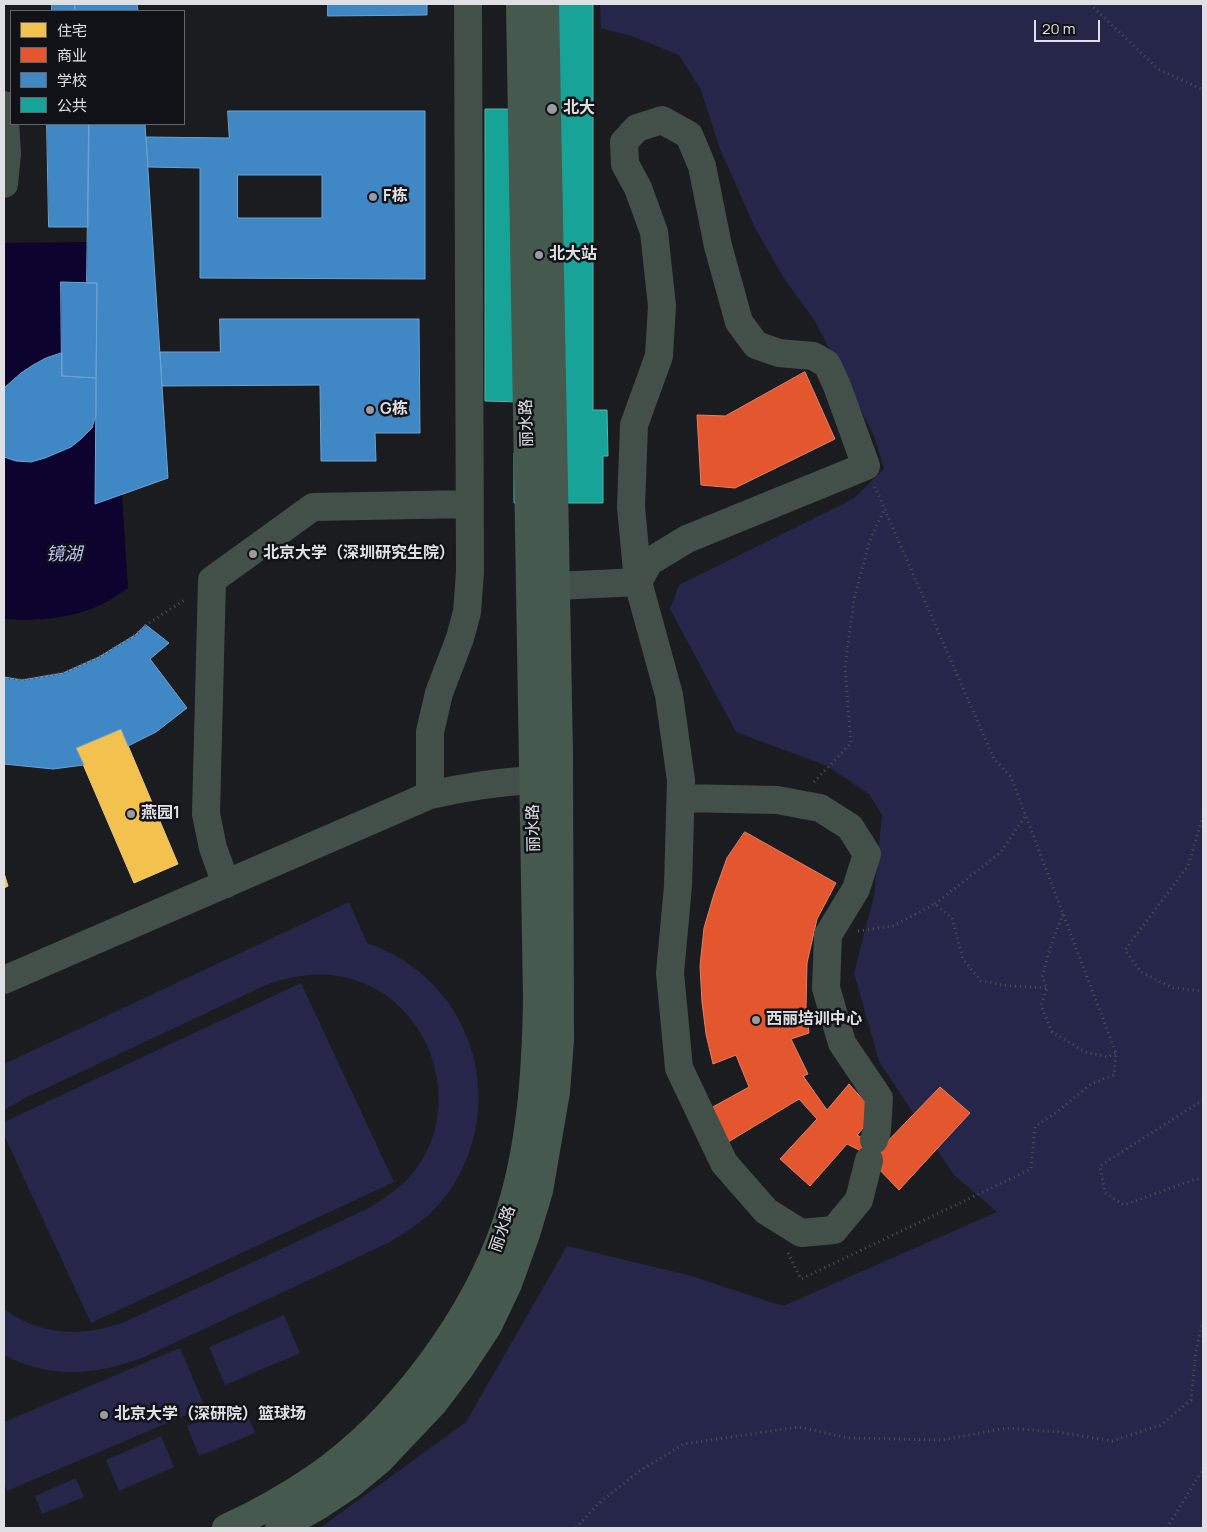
<!DOCTYPE html>
<html>
<head>
<meta charset="utf-8">
<style>
  body { margin:0 }
  #map { position:relative; width:1207px; height:1532px; overflow:hidden; background:#1b1c1f; font-family:Manrope,"Noto Sans SC",sans-serif }
  canvas { display:block }
  .frame { position:absolute; inset:0; border:5px solid #e0e0e4; pointer-events:none }
  .legend { position:absolute; left:10px; top:10px; width:175px; height:115px; box-sizing:border-box; background:#111217; border:1px solid #646469; margin:0; padding:6px 9px; list-style:none; font-size:15px; color:#e0e0e4 }
  .legend li { display:flex; align-items:center; gap:10px; height:25px }
  .legend b { width:25px; border:1px solid #646469 }
  .scale { position:absolute; left:1034px; top:20px; width:66px; height:22px; box-sizing:border-box; border:2px solid #e0e0e4; border-top:0; padding-left:6px; font-size:15px; line-height:18px; white-space:nowrap; color:#e0e0e4; -webkit-text-stroke:4px #111217; paint-order:stroke }
</style>
</head>
<body>
<div id="map">
<canvas width="1207" height="1532"></canvas>
<div class="frame"></div>
<ul class="legend">
<li><b style="height:14px;background:#f2c14e"></b>住宅</li>
<li><b style="height:14px;background:#e4572e"></b>商业</li>
<li><b style="height:14px;background:#3f88c5"></b>学校</li>
<li><b style="height:14px;background:#17a398"></b>公共</li>
</ul>
<div class="scale">20 m</div>
</div>
<script>
const context = document.querySelector('canvas').getContext('2d');
context.lineJoin = 'round';
function fillPath(path, color) { context.fillStyle = color; context.fill(path, 'evenodd'); }
function trace(path, color, width, dash) { context.strokeStyle = color; context.lineWidth = width; context.lineCap = dash ? 'butt' : 'round'; context.setLineDash(dash || []); context.stroke(path); }
function label(font, color, halo, rows, align = 'center') {
  context.font = font + ' Manrope,"Noto Sans SC",sans-serif'; context.lineWidth = 5; context.setLineDash([]); context.textBaseline = 'middle'; context.strokeStyle = halo; context.fillStyle = color; for (const [text, x, y, turn = 0] of rows) {
    context.save(); context.translate(x, y); context.rotate((+turn || 0) * Math.PI / 180); context.textAlign = isNaN(turn) ? turn : align; if (halo) context.strokeText(text, 0, 0); context.fillText(text, 0, 0); context.restore();
  }
}
const green = new Path2D(`
  M600 4H1203V1528H320L466 1422 567 1246 688 1275 783 1306 997 1212 953 1174 879 1061 854 973 874 896 882 815 869 794 827 766 736 732 670 609 679 585 853 499 884 469 874 436 815 321 785 280 755 228 720 149 701 90 679 55 631 36 601 28Z
  M349 902 367 943C472 979 511 1101 449 1192 433 1214 411 1230 388 1243L142 1358C96 1375 49 1379 4 1355V1309C42 1337 84 1337 127 1321L369 1208C387 1197 403 1186 416 1169 467 1101 428 995 344 977 317 971 291 976 266 985L23 1099 4 1110V1064Z
  M301 983 394 1182 91 1323 4 1135V1122Z
  M284 1315 300 1353 225 1385 209 1347Z
  M180 1348 205 1407 7 1491 4 1483V1422Z
  M242 1402 255 1433 199 1456 187 1426Z
  M161 1436 174 1467 119 1491 106 1460Z
  M76 1478 84 1497 42 1514 35 1496Z`);
const water = new Path2D(`
  M88 242 87 282 97 283 95 503 122 494 128 588C119 593 110 601 101 605 70 619 37 621 4 619V243Z`);
const homes = new Path2D(`
  M121 729 178 864 134 883 76 748Z
  M4 873 8 886 4 888Z`);
const shops = new Path2D(`
  M805 372 835 439 735 488 701 485 697 415 725 416Z
  M745 832 836 883 817 919 807 963 806 1007 809 1033 791 1039 808 1074 803 1076 827 1110 849 1084 876 1114 857 1135 881 1148 940 1087 970 1113 899 1190 872 1162 875 1158 847 1144 810 1186 780 1159 817 1119 799 1099 720 1147 702 1113 749 1087 736 1055 713 1064 706 1034 702 1002 700 966 704 928 714 894 727 858Z`);
const schools = new Path2D(`
  M52 4H75V11H52Z
  M75 4H137L138 11H75Z
  M328 4H427V15L328 16Z
  M228 111H425V279L200 278V168L148 167 146 137 229 138ZM238 175H322V218H238Z
  M47 124H89L88 227H49Z
  M89 124H145L168 478 95 504 97 283H87Z
  M61 282 97 283 96 378 62 376Z
  M220 319H419L420 433H375L376 461H321L320 385 162 386 160 352H220Z
  M62 353V376L96 378V415L92 428 81 439 71 447 45 458 31 462 16 461 4 457V388L21 373 33 365 46 358Z
  M146 625 169 643 150 659 187 708 156 732 128 746 121 729 76 748 84 765 53 769 4 764V677L22 680 63 673 99 657 135 635Z`);
const public = new Path2D(`
  M523 4H593V410H607L608 456H603V503H514V453H522V402L485 401V109H523Z`);
const path = new Path2D(`
  M1090 4 1158 69 1203 90
  M4 677 22 680 63 673 99 657 135 635 146 625 186 599
  M814 782 851 743 845 668 854 599 870 540 885 508
  M1203 816 1188 866 1125 950 1141 972 1173 988 1203 991
  M935 904 1001 852 1025 816
  M1063 914 1051 945 1042 977 1047 988 1041 1005 1052 1032 1085 1052 1108 1057 1116 1053
  M858 931 893 926 935 904 952 918 963 959 981 981 1009 986 1047 988
  M1203 1100 1100 1166 1105 1193 1124 1205 1193 1180 1203 1178
  M788 1253 801 1279 1031 1169 1035 1127 1062 1108 1091 1084 1114 1075 1116 1053 1011 777 994 759 875 487
  M576 1528 597 1505 638 1472 684 1444 798 1427 849 1438 942 1440 1007 1428 1058 1432 1112 1441 1161 1425 1191 1400 1196 1350 1203 1321
  M1167 1528 1200 1474 1203 1471`);
const minor = new Path2D(`
  M4 105 7 154 4 184
  M556 586 638 582 649 562 687 539 866 466 837 386 827 364 813 356 779 353 756 345 739 322 718 246 702 166 689 135 662 120 637 128 624 142 625 164 638 188 654 232 662 306 659 356 634 425 631 507 638 582 669 695 681 780 678 886 670 973 679 1068 724 1163 766 1211 801 1233 834 1230 859 1200 869 1160
  M430 795V732L439 693 460 638 467 612 470 572 468 4
  M681 798 777 800 820 808 850 827 867 854 856 889 828 935 826 988 842 1043 879 1098 877 1131 874 1140
  M226 884 213 848 206 814 212 580 313 507 469 504
  M4 980 430 795C465 787 498 782 533 780`);
const major = new Path2D(`
  M226 1528C257 1514 287 1497 315 1478 399 1420 475 1317 507 1221 531 1150 536 1071 537 997L520 4
  M279 1528 318 1506 351 1484 380 1460 433 1404 461 1367 488 1326 508 1284 526 1234 539 1191 556 1092 560 1040 559 754 545 4`);
const markers = [
  [552,109,6,"#9b9b9f"],
  [373,197,5,"#9b9b9f"],
  [539,255,5,"#9b9b9f"],
  [370,410,5,"#9b9b9f"],
  [253,554,5,"#9b9b9f"],
  [131,814,5,"#9b9b9f"],
  [756,1020,5,"#9b9b9f"],
  [104,1415,5,"#9b9b9f"]
];
const poiNames = [
  ["北大",563,109],
  ["F栋",383,197],
  ["北大站",549,255],
  ["G栋",380,410],
  ["北京大学（深圳研究生院）",263,554],
  ["燕园1",141,814],
  ["西丽培训中心",766,1020],
  ["北京大学（深研院）篮球场",114,1415]
];
const streetNames = [
  ["丽水路",527,423,-91],
  ["丽水路",534,828,-91],
  ["丽水路",503,1229,-71]
];
const waterNames = [
  ["镜湖",64,555]
];
fillPath(green, '#26264b');
fillPath(water, '#0c032e');
fillPath(homes, '#f2c14e');
trace(homes, '#edca7b', 1);
fillPath(shops, '#e4572e');
trace(shops, '#e38065', 1);
fillPath(schools, '#3f88c5');
trace(schools, '#6fa2ce', 1);
fillPath(public, '#17a398');
trace(public, '#53b5af', 1);
trace(path, '#4c5350', 3, [1, 4]);
trace(minor, '#435049', 28);
trace(major, '#45594e', 28);
for (const [x, y, r, color] of markers) { const dot = new Path2D(); dot.arc(x, y, r, 0, 2 * Math.PI); context.fillStyle = color; context.fill(dot); trace(dot, '#111217', 2); }
label('bold 16px', '#e0e0e4', '#111217', poiNames, 'left');
label('16px', '#e0e0e4', '#111217', streetNames);
label('italic 18px', '#bcc0f4', '#111217', waterNames);
</script>
</body>
</html>
